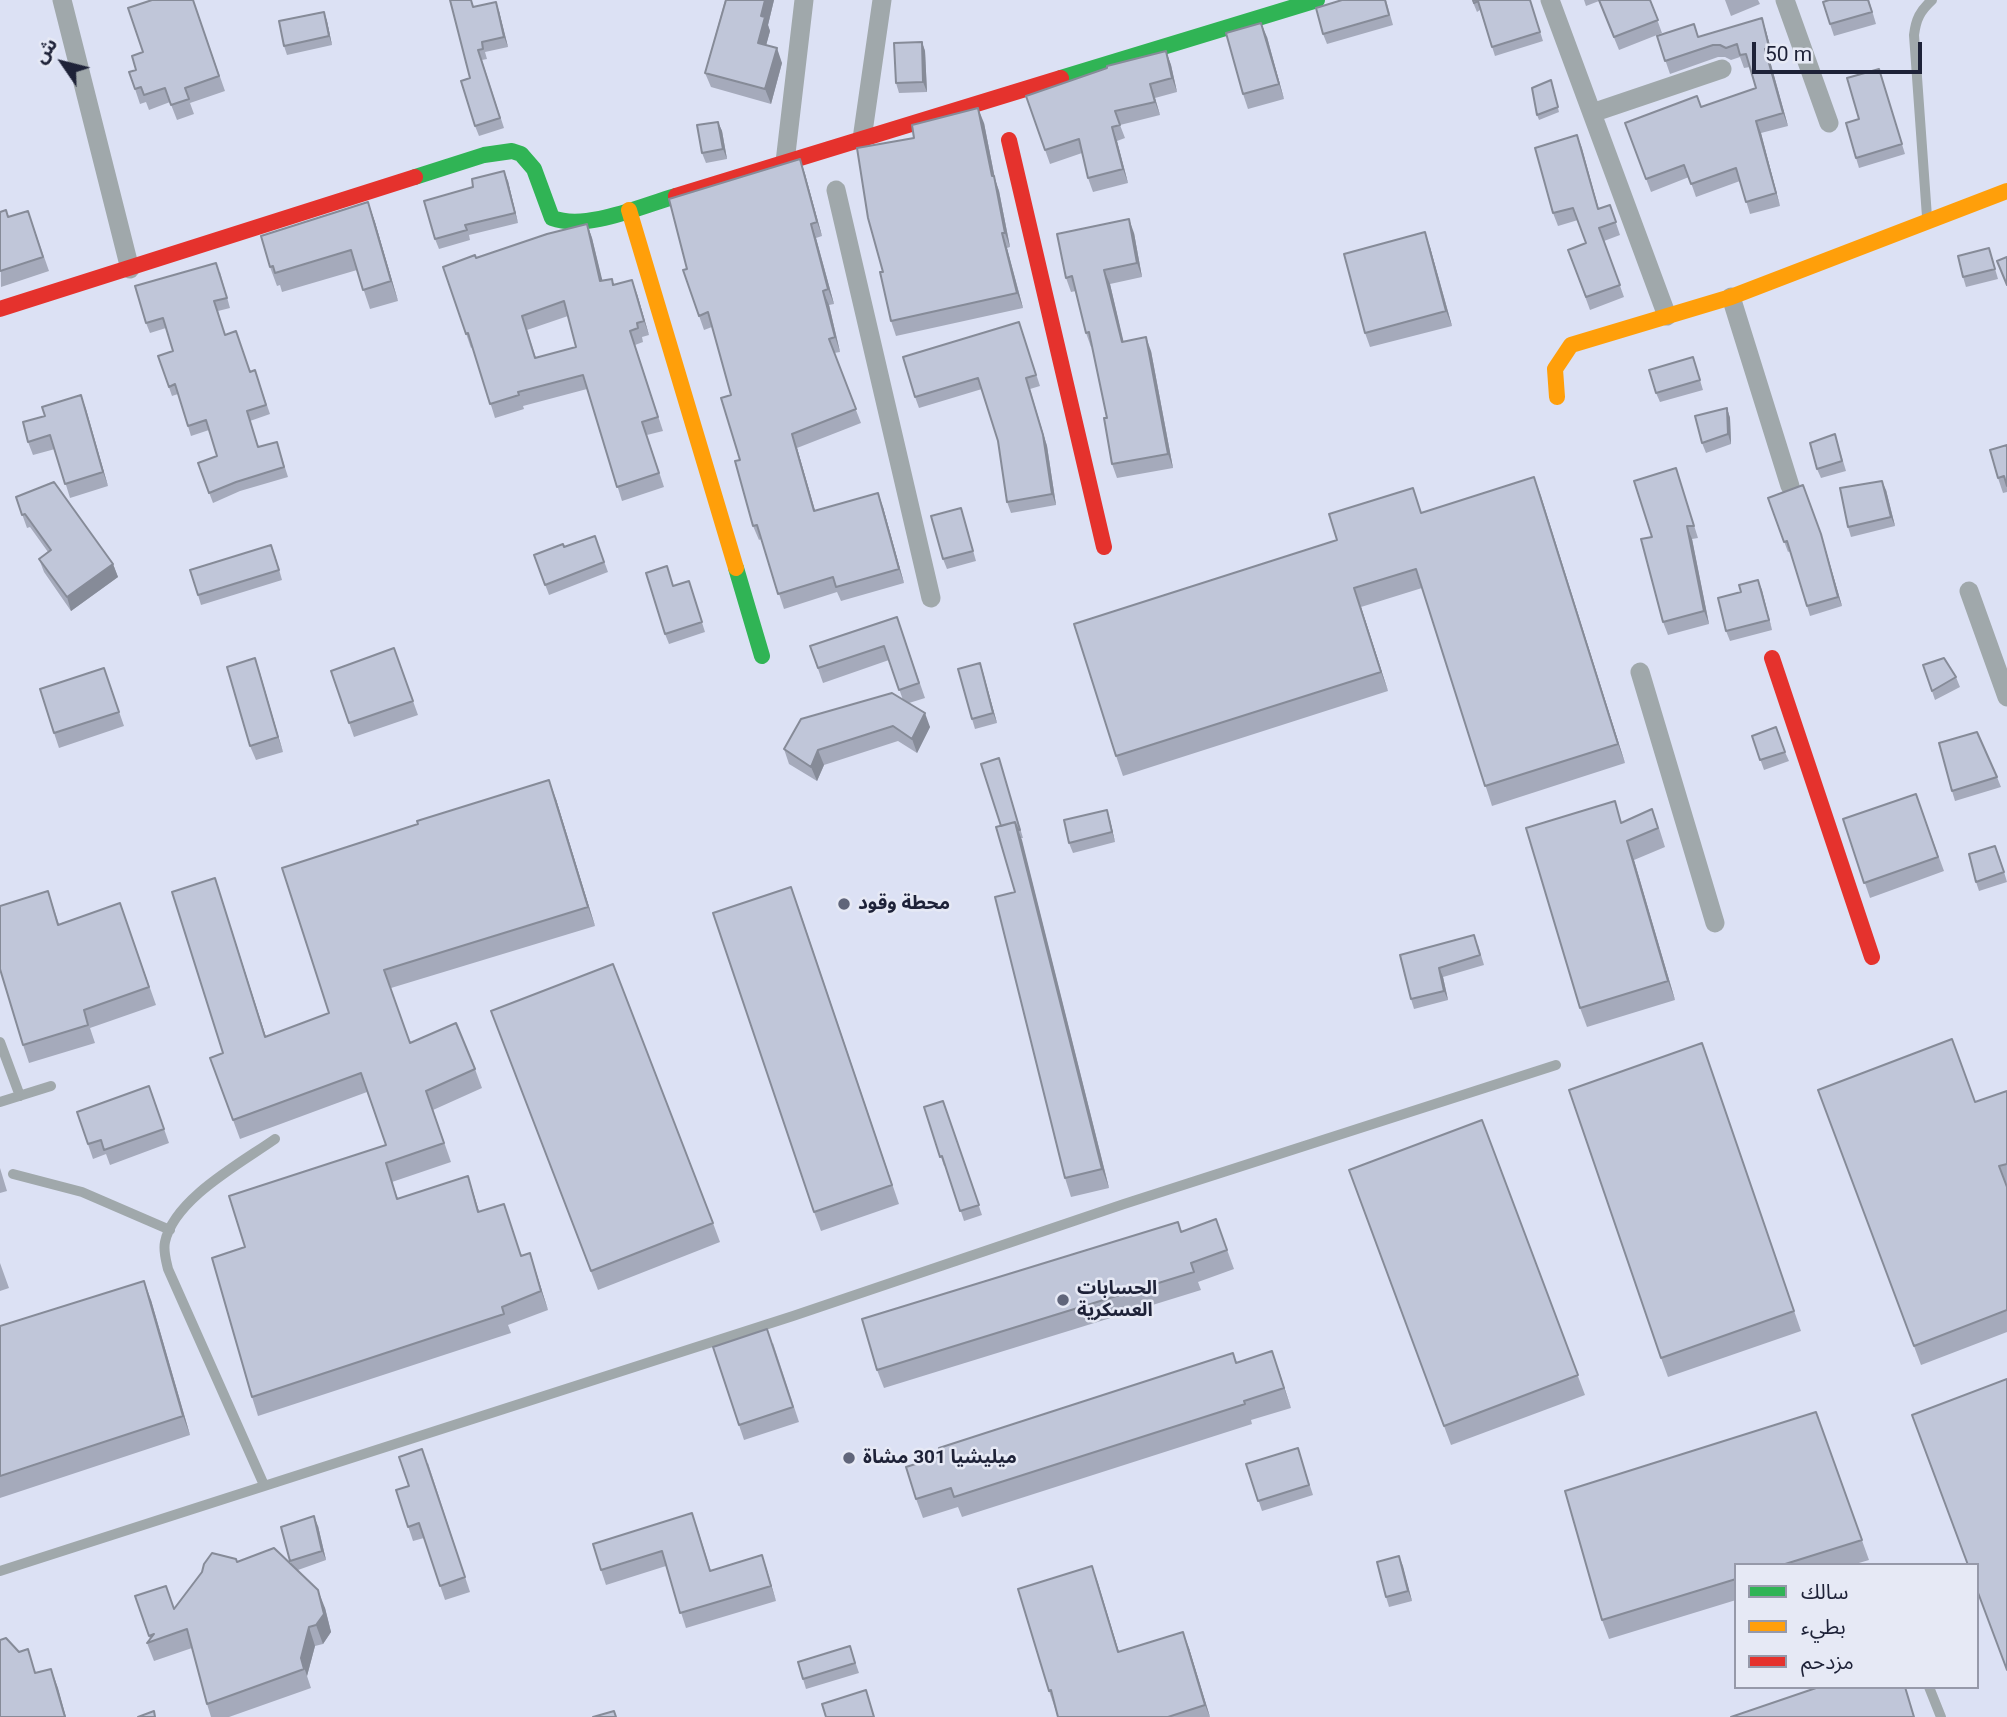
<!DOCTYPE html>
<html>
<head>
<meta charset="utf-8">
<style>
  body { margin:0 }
  #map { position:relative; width:2007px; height:1717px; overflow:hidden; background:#dce1f4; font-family:Roboto,"Noto Sans Arabic",sans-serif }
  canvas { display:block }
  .legend { position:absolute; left:1734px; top:1563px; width:245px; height:126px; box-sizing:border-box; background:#e6e9f5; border:2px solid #9699a9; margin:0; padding:9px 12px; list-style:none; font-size:21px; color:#1e2238 }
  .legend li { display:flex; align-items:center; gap:14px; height:35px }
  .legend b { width:35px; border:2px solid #9699a9 }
  .north { position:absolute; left:28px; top:28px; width:70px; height:70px; -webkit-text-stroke:5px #e6e9f5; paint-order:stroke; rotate:305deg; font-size:19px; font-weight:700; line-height:28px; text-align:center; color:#1e2238 }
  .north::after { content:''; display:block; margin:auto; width:24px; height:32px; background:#1e2238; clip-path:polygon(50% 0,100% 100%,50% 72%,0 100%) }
  .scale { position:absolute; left:1752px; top:42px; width:170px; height:32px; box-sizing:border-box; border:4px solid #1e2238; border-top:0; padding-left:9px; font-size:21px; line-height:24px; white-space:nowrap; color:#1e2238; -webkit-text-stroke:5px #e6e9f5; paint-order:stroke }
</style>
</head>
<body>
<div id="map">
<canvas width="2007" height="1717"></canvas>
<ul class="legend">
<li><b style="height:9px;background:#30b455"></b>سالك</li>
<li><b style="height:9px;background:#ff9f0a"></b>بطيء</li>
<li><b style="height:9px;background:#e5322d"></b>مزدحم</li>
</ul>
<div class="north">ش</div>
<div class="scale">50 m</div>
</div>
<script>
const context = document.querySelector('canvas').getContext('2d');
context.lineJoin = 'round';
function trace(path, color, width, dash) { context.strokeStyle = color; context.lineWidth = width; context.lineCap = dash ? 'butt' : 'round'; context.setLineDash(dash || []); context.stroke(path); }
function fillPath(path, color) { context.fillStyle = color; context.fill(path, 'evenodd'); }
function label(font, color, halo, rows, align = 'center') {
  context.font = font + ' Roboto,"Noto Sans Arabic",sans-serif'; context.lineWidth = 5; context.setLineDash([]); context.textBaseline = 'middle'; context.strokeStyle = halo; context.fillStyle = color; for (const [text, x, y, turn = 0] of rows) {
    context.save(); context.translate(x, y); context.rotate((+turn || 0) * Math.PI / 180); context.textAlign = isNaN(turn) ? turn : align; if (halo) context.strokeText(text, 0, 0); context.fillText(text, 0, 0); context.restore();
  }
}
const lane = new Path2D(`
  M1927 217 1914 35C1916 19 1920 11 1932 0
  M0 1042 20 1096
  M0 1102 51 1086
  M13 1174 82 1192 170 1230
  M264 1485 168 1269C166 1260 163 1251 165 1242 174 1199 241 1163 275 1139
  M0 1571 793 1316 1124 1204 1556 1065
  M1929 1687 1941 1717`);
const street = new Path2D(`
  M62 0 130 269
  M1550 0 1667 316
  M1785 0 1829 123
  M1592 113 1722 69
  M862 139 882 0
  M785 162 804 0
  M836 190 931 598
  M1731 297 1790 486
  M1969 591 2007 697
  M1640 672 1715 923`);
const fast = new Path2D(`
  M1061 78 1317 0
  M415 177 484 155 512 151 521 154 534 169 552 218C587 231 641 206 676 196
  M736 568 762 656`);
const slow = new Path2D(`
  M629 210 736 568
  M1557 397 1555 369 1571 345 1731 297 2007 191`);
const jam = new Path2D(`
  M1009 140 1104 547
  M676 196 1061 78
  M0 309 415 177
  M1772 658 1872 957`);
const wall = new Path2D(`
  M193 0 225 91 190 103 194 114 177 120 170 102 149 110 146 102 140 104 135 89 136 70 143 52Z
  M725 0H774L768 25 770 31 766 45 782 63 771 104 711 87 705 73Z
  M1386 0 1393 25 1327 44 1323 34Z
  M1472 0H1530L1543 41 1495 56 1480 10 1477 12Z
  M1584 0H1650L1662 33 1619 50 1599 1 1586 6Z
  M1725 0H1758L1760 4 1731 16Z
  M1829 0H1869L1876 24 1834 36 1830 24Z
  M474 7 499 11 508 47 485 52 487 59 482 60 504 128 479 136 475 126 470 78Z
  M324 12 327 21 332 45 287 55 284 46Z
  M1766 31 1774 60 1770 61 1788 126 1761 133 1780 206 1750 214 1740 181 1696 197 1689 177 1651 192 1625 123 1701 107 1756 88 1750 67 1744 68 1740 57 1731 60 1725 57H1718L1670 74 1657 36 1698 37Z
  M1267 37 1284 99 1248 109 1243 94Z
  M922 42 925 51 927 92 899 93 896 83Z
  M1166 51 1171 65 1177 92 1155 98 1160 115 1120 125 1125 138 1117 141 1128 183 1093 192 1088 178 1082 153 1050 164 1026 96Z
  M1879 69 1905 154 1859 168 1856 158 1859 119Z
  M1551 80 1559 112 1539 120 1537 115Z
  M718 122 722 131 727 159 706 163 702 153Z
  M984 123 995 179 999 191 1010 247 1007 248 1023 308 896 336 891 321 914 138Z
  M1577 135 1599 209 1610 205 1620 235 1604 241 1624 297 1590 310 1568 250 1586 243 1578 220 1558 226 1553 213Z
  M800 159 805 174 822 236 816 238 834 304 829 305 840 352 834 353 861 423 797 448 815 510 883 507 904 583 841 601 837 592 784 609 761 539 759 540 753 526 740 460 731 395 712 327 704 330 683 270 687 269Z
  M508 181 518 223 469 235 470 240 439 249 435 239Z
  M368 202 375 222 398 301 370 309 357 270 282 292 280 285 277 286 270 267Z
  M28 211 49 271 1 287 0 212 8 217Z
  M587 224 592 238 602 281 612 279 614 285 637 294 649 335 642 337 643 342 635 345 663 431 647 435 664 487 622 501 587 389 523 406 524 409 495 418 473 347 471 348 443 267 476 258ZM568 316 576 347 536 358 527 330Z
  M1134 233 1142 277 1110 284 1123 341 1151 351 1173 468 1117 478 1112 464 1107 418 1092 347H1091L1086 333 1076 291 1071 292 1066 278Z
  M1430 247 1452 326 1370 347 1365 333Z
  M1989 248 1998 279 1966 287 1963 277Z
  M220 272 230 308 218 311 225 335 250 372 255 370 270 414 250 421 258 447 277 442 288 477 240 491 213 503 198 463 217 456 209 430 191 436 178 394 172 396 158 356 173 351 166 328 150 333 146 323Z
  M1019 322 1040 386 1030 389 1047 446 1056 505 1011 513 1007 502 998 441 982 389 919 408 915 397Z
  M1696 367 1703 390 1660 402 1656 393Z
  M81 395 108 486 70 498 55 449 33 455 28 442 45 416Z
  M1727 408 1730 418 1731 444 1706 453 1702 443Z
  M1835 434 1846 471 1821 478 1817 469Z
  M2007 445V492L2003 493 1998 478Z
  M1676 468 1698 538 1692 539 1709 624 1668 635 1663 622 1652 537Z
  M1534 477 1625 763 1492 806 1422 588 1361 607 1388 691 1123 776 1116 756 1337 540Z
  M1886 490 1895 526 1851 537 1848 527Z
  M16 497 113 564 118 577 71 611 44 572 39 559 48 552 30 527 27 528Z
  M1768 498 1824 544 1842 606 1810 616 1790 551 1788 552Z
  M961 508 976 561 947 569 943 559Z
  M595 536 608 572 549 595 534 555 564 547Z
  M275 555 282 580 201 605 198 595Z
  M1758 580 1772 630 1730 641 1726 631 1741 592Z
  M689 581 705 632 669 644 665 634 673 586Z
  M897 617 925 698 909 703 930 727 917 753 898 741 824 765 817 781 789 764 784 749 903 700 889 660 823 683 810 646Z
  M394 648 418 715 354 737 331 671Z
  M255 658 283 752 256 760 250 746Z
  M980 663 997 723 975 729 972 719Z
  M1923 665 1956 677 1960 687 1935 700Z
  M104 668 124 726 59 748 54 733Z
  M1752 736 1785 752 1789 761 1764 770Z
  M999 758 1023 838H1021L1109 1188 1071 1197 1065 1178 1015 892 1001 826Z
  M1997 777 2001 787 1955 801 1952 791Z
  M1916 794 1944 871 1870 898 1843 819Z
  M556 799 595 926 391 988 410 1043 475 1069 482 1088 433 1110 451 1162 392 1182 398 1199 468 1176 479 1212 504 1204 521 1256 536 1272 548 1310 508 1325 511 1333 258 1416 252 1397 245 1247 386 1145 367 1092 240 1139 210 1058 223 1053 215 878 266 1037 329 1013Z
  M1110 820 1115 842 1073 853 1069 843Z
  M1622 823 1659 828 1665 847 1634 860 1675 1000 1587 1027 1580 1008Z
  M1999 855 2007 882 1979 891 1976 882Z
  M48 891 59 924 120 903 156 1005 90 1028 95 1043 29 1063 23 1045Z
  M798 906 899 1204 821 1231 814 1212Z
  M1478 945 1484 965 1443 977 1448 1000 1414 1009 1411 999 1400 955Z
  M491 1011 713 1223 720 1242 598 1290Z
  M1709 1063 1801 1331 1668 1377 1661 1358Z
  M149 1086 169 1143 110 1165 106 1154 93 1159 77 1112Z
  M1818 1090 1975 1102 2007 1091V1332L1921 1365Z
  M943 1101 982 1215 964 1221 946 1166H944L924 1107Z
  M1482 1120 1585 1395 1451 1445 1349 1170Z
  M0 1168 7 1191 0 1193Z
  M1216 1219 1234 1269 1198 1282 1201 1290 884 1388 877 1370Z
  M0 1263 9 1288 0 1291Z
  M151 1300 190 1435 0 1498V1326Z
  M773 1343 799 1422 744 1440 739 1425Z
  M1237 1363 1279 1371 1291 1408 1251 1420 1252 1424 962 1517 958 1507 923 1518 916 1499Z
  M1816 1412 1869 1560 1852 1565H1736V1600L1609 1639 1602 1620Z
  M1301 1458 1313 1495 1262 1511 1246 1464Z
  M428 1463 470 1592 445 1600 424 1538 413 1541 396 1490 409 1486Z
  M318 1526 326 1560 298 1570 325 1608 331 1632 323 1644 315 1646 307 1676 311 1688 229 1717H211L207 1704 192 1648 154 1661 147 1643 150 1639 135 1596 174 1608 237 1562 291 1563 281 1527Z
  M697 1527 711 1571 762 1555 776 1601 686 1628 666 1566 606 1585 601 1570Z
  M1399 1556 1412 1601 1389 1607 1386 1597Z
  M1092 1566 1119 1652 1189 1648 1210 1717H1058L1049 1691Z
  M850 1646 859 1673 806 1689 803 1679Z`);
const shadedWall = new Path2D(`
  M765 0H774L768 25 770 31 763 57 758 43 761 16Z
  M496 2 499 11 508 47 504 37Z
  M324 12 327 21 332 45 329 36Z
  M1762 18 1766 31 1774 60 1769 47Z
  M1261 23 1267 37 1284 99 1279 84Z
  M922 42 925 51 927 92 923 82Z
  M777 48 782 63 771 104 765 89Z
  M1765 49 1770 61 1788 126 1783 113Z
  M1166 51 1171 65 1177 92 1172 78Z
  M1150 84 1155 98 1160 115 1155 102Z
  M978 108 984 123 995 179 999 191 1010 247 1005 233Z
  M1756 121 1761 133 1780 206 1776 193Z
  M718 122 722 131 727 159 723 149Z
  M1112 127 1117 141 1128 183 1123 169Z
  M1577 135 1582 148 1602 222 1598 209Z
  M800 159 805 174 822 236 817 222Z
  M504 171 508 181 518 223 515 213Z
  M368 202 375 222 398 301 391 281Z
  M1129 219 1134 233 1142 277 1137 263Z
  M587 224 592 238 606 295 600 281Z
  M811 224 816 238 834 304 828 289Z
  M1425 232 1430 247 1452 326 1446 311Z
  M1002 233 1007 248 1023 308 1017 293Z
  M1104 270 1110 284 1127 356 1122 342Z
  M632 280 637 294 649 335 644 321Z
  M823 291 829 305 840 352 835 337Z
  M1146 337 1151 351 1173 468 1168 454Z
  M1026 378 1047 446 1056 505 1052 494Z
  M81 395 86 409 108 486 103 472Z
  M1727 408 1730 418 1731 444 1728 434Z
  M792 434 797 448 819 525 814 511Z
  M1534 477 1541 496 1625 763 1618 744Z
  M1882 481 1886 490 1895 526 1891 517Z
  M878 493 883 507 904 583 899 569Z
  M1687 526 1692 539 1709 624 1704 611Z
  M1821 534 1824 544 1842 606 1838 597Z
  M113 564 118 577 71 611 67 597Z
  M1758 580 1762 590 1772 630 1769 620Z
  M1354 588 1361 607 1388 691 1381 672Z
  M255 658 260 673 283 752 278 737Z
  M980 663 983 672 997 723 993 713Z
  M925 713 930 727 917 753 912 739Z
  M818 750 824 765 817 781 811 767Z
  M549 780 556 799 595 926 588 907Z
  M1107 810 1110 820 1115 842 1112 832Z
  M1015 822 1022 840 1109 1188 1102 1169Z
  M1627 841 1634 860 1675 1000 1668 981Z
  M215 878 221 897 272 1056 265 1037Z
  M1439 968 1443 977 1448 1000 1444 991Z
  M468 1176 474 1195 485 1231 478 1212Z
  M530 1253 548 1310 541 1291Z
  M144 1281 151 1300 190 1435 183 1416Z
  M1272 1351 1279 1371 1291 1408 1284 1388Z
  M314 1516 318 1526 326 1560 322 1551Z
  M762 1555 767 1570 776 1601 771 1586Z
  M1399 1556 1403 1566 1412 1601 1408 1591Z
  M1092 1566 1098 1583 1124 1669 1118 1652Z
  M318 1590 325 1608 331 1632 323 1644 316 1625Z
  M309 1627 315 1646 307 1676 311 1688 301 1658Z
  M1183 1632 1189 1648 1210 1717 1205 1705Z
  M51 1669 58 1688 66 1717H65Z`);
const building = new Path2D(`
  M152 0H193L219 76 185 88 189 99 171 105 165 88 144 95 141 87 135 89 129 72 136 70 132 56 143 52 128 8Z
  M450 0H471L473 7 496 2 504 37 482 42 483 49 478 50 500 118 475 126 461 81 470 78Z
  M726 0H765L761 16 765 17 758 43 777 48 765 89 705 73Z
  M1342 0H1385L1389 15 1323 34 1316 8Z
  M1473 0H1530L1540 32 1492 47 1478 1 1474 3Z
  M1599 0H1650L1658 20 1614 37Z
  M1829 0H1868L1872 12 1830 24 1823 2Z
  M324 12 329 36 284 46 279 21Z
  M1762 18 1769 47 1765 49 1783 113 1756 121 1776 193 1746 202 1736 168 1691 184 1684 165 1646 179 1625 123 1697 96 1701 107 1756 88 1746 54 1740 55 1737 44 1726 48 1720 45H1713L1665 61 1657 36 1694 24 1698 37Z
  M1261 23 1279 84 1243 94 1226 33Z
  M922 42 923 82 896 83 894 43Z
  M1166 51 1172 78 1150 84 1155 102 1115 111 1120 125 1112 127 1123 169 1088 178 1079 139 1045 150 1026 96 1107 68V66Z
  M1879 69 1902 144 1856 158 1846 123 1859 119 1847 78Z
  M1551 80 1558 107 1537 115 1532 88Z
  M978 108 992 176H994L1005 233H1002L1017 293 891 321 880 272H883L868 218 857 148 914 138 912 125Z
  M718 122 723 149 702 153 697 125Z
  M1577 135 1598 209 1610 205 1616 222 1599 228 1620 285 1586 297 1568 250 1586 243 1573 208 1553 213 1535 148Z
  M800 159 817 222 811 224 828 289 823 291 835 337 829 339 856 409 792 434 814 511 878 493 899 569 836 587 833 577 778 594 757 525 753 526 735 461 740 460 721 398 731 395 708 312 699 316 683 270 687 269 669 199Z
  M504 171 515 213 465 225 467 230 435 239 424 201 473 187 472 179Z
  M368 202 391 281 363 290 351 250 275 273 273 266 270 267 261 236Z
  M6 210 8 217 28 211 43 257 0 271V212Z
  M1129 219 1137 263 1104 270 1122 342 1146 337 1168 454 1112 464 1104 418H1107L1089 332 1086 333 1072 276 1066 278 1057 234Z
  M587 224 600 281 612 279 613 285 632 280 644 321 637 323 638 328 630 331 658 417 642 422 659 473 617 487 583 375 518 392 519 395 490 404 468 333 466 334 443 267 475 255 476 258 547 234ZM564 301 576 347 535 358 522 316Z
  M1425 232 1446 311 1365 333 1344 254Z
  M1989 248 1995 269 1963 277 1958 256Z
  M2007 257V285L1997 261Z
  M216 263 227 298 214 301 225 335 236 331 250 372 255 370 266 405 247 411 258 447 277 442 284 467 236 482 209 493 198 463 217 456 206 420 188 426 175 384 169 387 158 356 173 351 163 318 146 323 135 286Z
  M1019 322 1036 375 1026 378 1043 435 1052 494 1007 502 998 441 978 378 915 397 903 357Z
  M1693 357 1700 380 1656 393 1649 370Z
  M81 395 103 472 65 484 50 435 28 442 23 422 45 416 42 407Z
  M1727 408 1728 434 1702 443 1695 416Z
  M1835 434 1842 461 1817 469 1810 443Z
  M2007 445V486L2004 476 1998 478 1990 450Z
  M1676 468 1694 526H1687L1704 611 1663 622 1641 539 1652 537 1634 481Z
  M1534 477 1618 744 1485 786 1416 569 1354 588 1381 672 1116 756 1074 624 1337 540 1329 514 1413 488 1421 513Z
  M1882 481 1891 517 1848 527 1840 488Z
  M54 482 113 564 67 597 39 559 51 550 25 514 22 515 16 497Z
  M1803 485 1821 534 1838 597 1807 606 1787 541 1784 542 1768 498Z
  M961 508 973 551 943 559 931 516Z
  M595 536 604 562 545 585 534 555 563 544 564 547Z
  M271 545 279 570 198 595 190 570Z
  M667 566 673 586 689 581 702 622 665 634 646 573Z
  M1758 580 1769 620 1726 631 1718 598 1741 592 1739 585Z
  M897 617 919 683 899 690 884 646 818 668 810 646Z
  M394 648 413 701 349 723 331 671Z
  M255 658 278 737 250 746 227 667Z
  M1944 658 1956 677 1932 691 1923 665Z
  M980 663 993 713 972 719 958 669Z
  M104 668 119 712 54 733 40 689Z
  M892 693 925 713 912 739 893 726 818 750 811 767 784 749 801 719Z
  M1776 727 1785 752 1760 760 1752 736Z
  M1977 732 1997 777 1952 791 1939 743Z
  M999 758 1020 830H1018L1015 822 1001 826 981 764Z
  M549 780 588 907 384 970 410 1043 456 1023 475 1069 426 1091 444 1143 386 1163 397 1199 468 1176 478 1212 504 1204 521 1256 530 1253 541 1291 502 1307 504 1314 252 1397 212 1258 245 1247 229 1196 386 1145 361 1073 233 1120 210 1058 223 1053 172 892 215 878 265 1037 329 1013 282 868 418 824 417 821Z
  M1916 794 1938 857 1864 883 1843 819Z
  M1615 801 1621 823 1652 809 1658 828 1627 841 1668 981 1580 1008 1526 828Z
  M1107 810 1112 832 1069 843 1064 820Z
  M1015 822 1102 1169 1065 1178 995 897 1015 892 996 827Z
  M1995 846 2004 872 1976 882 1969 854Z
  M791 887 892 1185 814 1212 713 913Z
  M48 891 58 925 120 903 149 987 84 1010 88 1025 23 1045 0 969V906Z
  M1474 935 1480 955 1439 968 1444 991 1411 999 1400 955Z
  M613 964 713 1223 591 1271 491 1011Z
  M1952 1039 1975 1102 2007 1091V1164L1999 1166 2007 1187V1310L1914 1346 1818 1090Z
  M1702 1043 1794 1311 1661 1358 1569 1090Z
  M149 1086 164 1129 104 1150 101 1140 88 1144 77 1112Z
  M943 1101 979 1205 960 1211 942 1156 940 1157 924 1107Z
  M1482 1120 1578 1375 1444 1426 1349 1170Z
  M1216 1219 1227 1250 1191 1263 1194 1272 877 1370 862 1319 1178 1222 1181 1232Z
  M144 1281 183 1416 0 1476V1326Z
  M767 1329 793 1407 739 1425 713 1347Z
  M1272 1351 1284 1388 1244 1401 1245 1404 954 1497 951 1488 916 1499 906 1467 941 1456 939 1448 1233 1353 1236 1363Z
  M2007 1379V1670L1977 1590V1565H1968L1912 1415Z
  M1816 1412 1862 1540 1782 1565H1736V1579L1602 1620 1565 1491Z
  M1298 1448 1309 1485 1258 1501 1246 1464Z
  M422 1449 465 1577 440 1586 419 1523 408 1527 396 1490 409 1486 399 1457Z
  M692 1513 710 1571 762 1555 771 1586 680 1613 662 1551 601 1570 593 1544Z
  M314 1516 322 1551 290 1561 281 1527Z
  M274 1548 318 1590 324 1614 316 1625 309 1627 301 1658 304 1669 207 1704 187 1629 147 1643 154 1634 149 1636 135 1596 166 1586 174 1609 202 1572 204 1564 212 1553 236 1559 237 1562Z
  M1399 1556 1408 1591 1386 1597 1377 1562Z
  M1092 1566 1118 1652 1183 1632 1205 1705 1168 1717H1058L1051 1690 1049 1691 1018 1589Z
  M6 1638 19 1652 28 1649 35 1673 51 1669 65 1717H0V1640Z
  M850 1646 855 1663 803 1679 798 1662Z
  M1819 1687H1905L1914 1717H1731Z
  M866 1690 874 1717H826L822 1704Z
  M154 1711 155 1717H138Z
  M614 1711 616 1717H593Z`);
const markers = [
  [844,904,7,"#60657a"],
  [1063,1300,7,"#60657a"],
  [849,1458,7,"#60657a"]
];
const poiNames = [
  ["محطة وقود",858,904],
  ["الحسابات",1077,1289],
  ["العسكرية",1077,1311],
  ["ميليشيا 301 مشاة",863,1458]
];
trace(lane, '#a0a8ab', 10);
trace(street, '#a0a8ab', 19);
trace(fast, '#30b455', 16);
trace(slow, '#ff9f0a', 16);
trace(jam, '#e5322d', 16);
fillPath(wall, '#a5aabb');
fillPath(shadedWall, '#868b98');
fillPath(building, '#c0c6d9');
trace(building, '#868b98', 2);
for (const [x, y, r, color] of markers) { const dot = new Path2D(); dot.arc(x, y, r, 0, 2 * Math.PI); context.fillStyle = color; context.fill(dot); trace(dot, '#e6e9f5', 2.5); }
label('bold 19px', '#1e2238', '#e6e9f5', poiNames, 'left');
</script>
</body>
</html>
